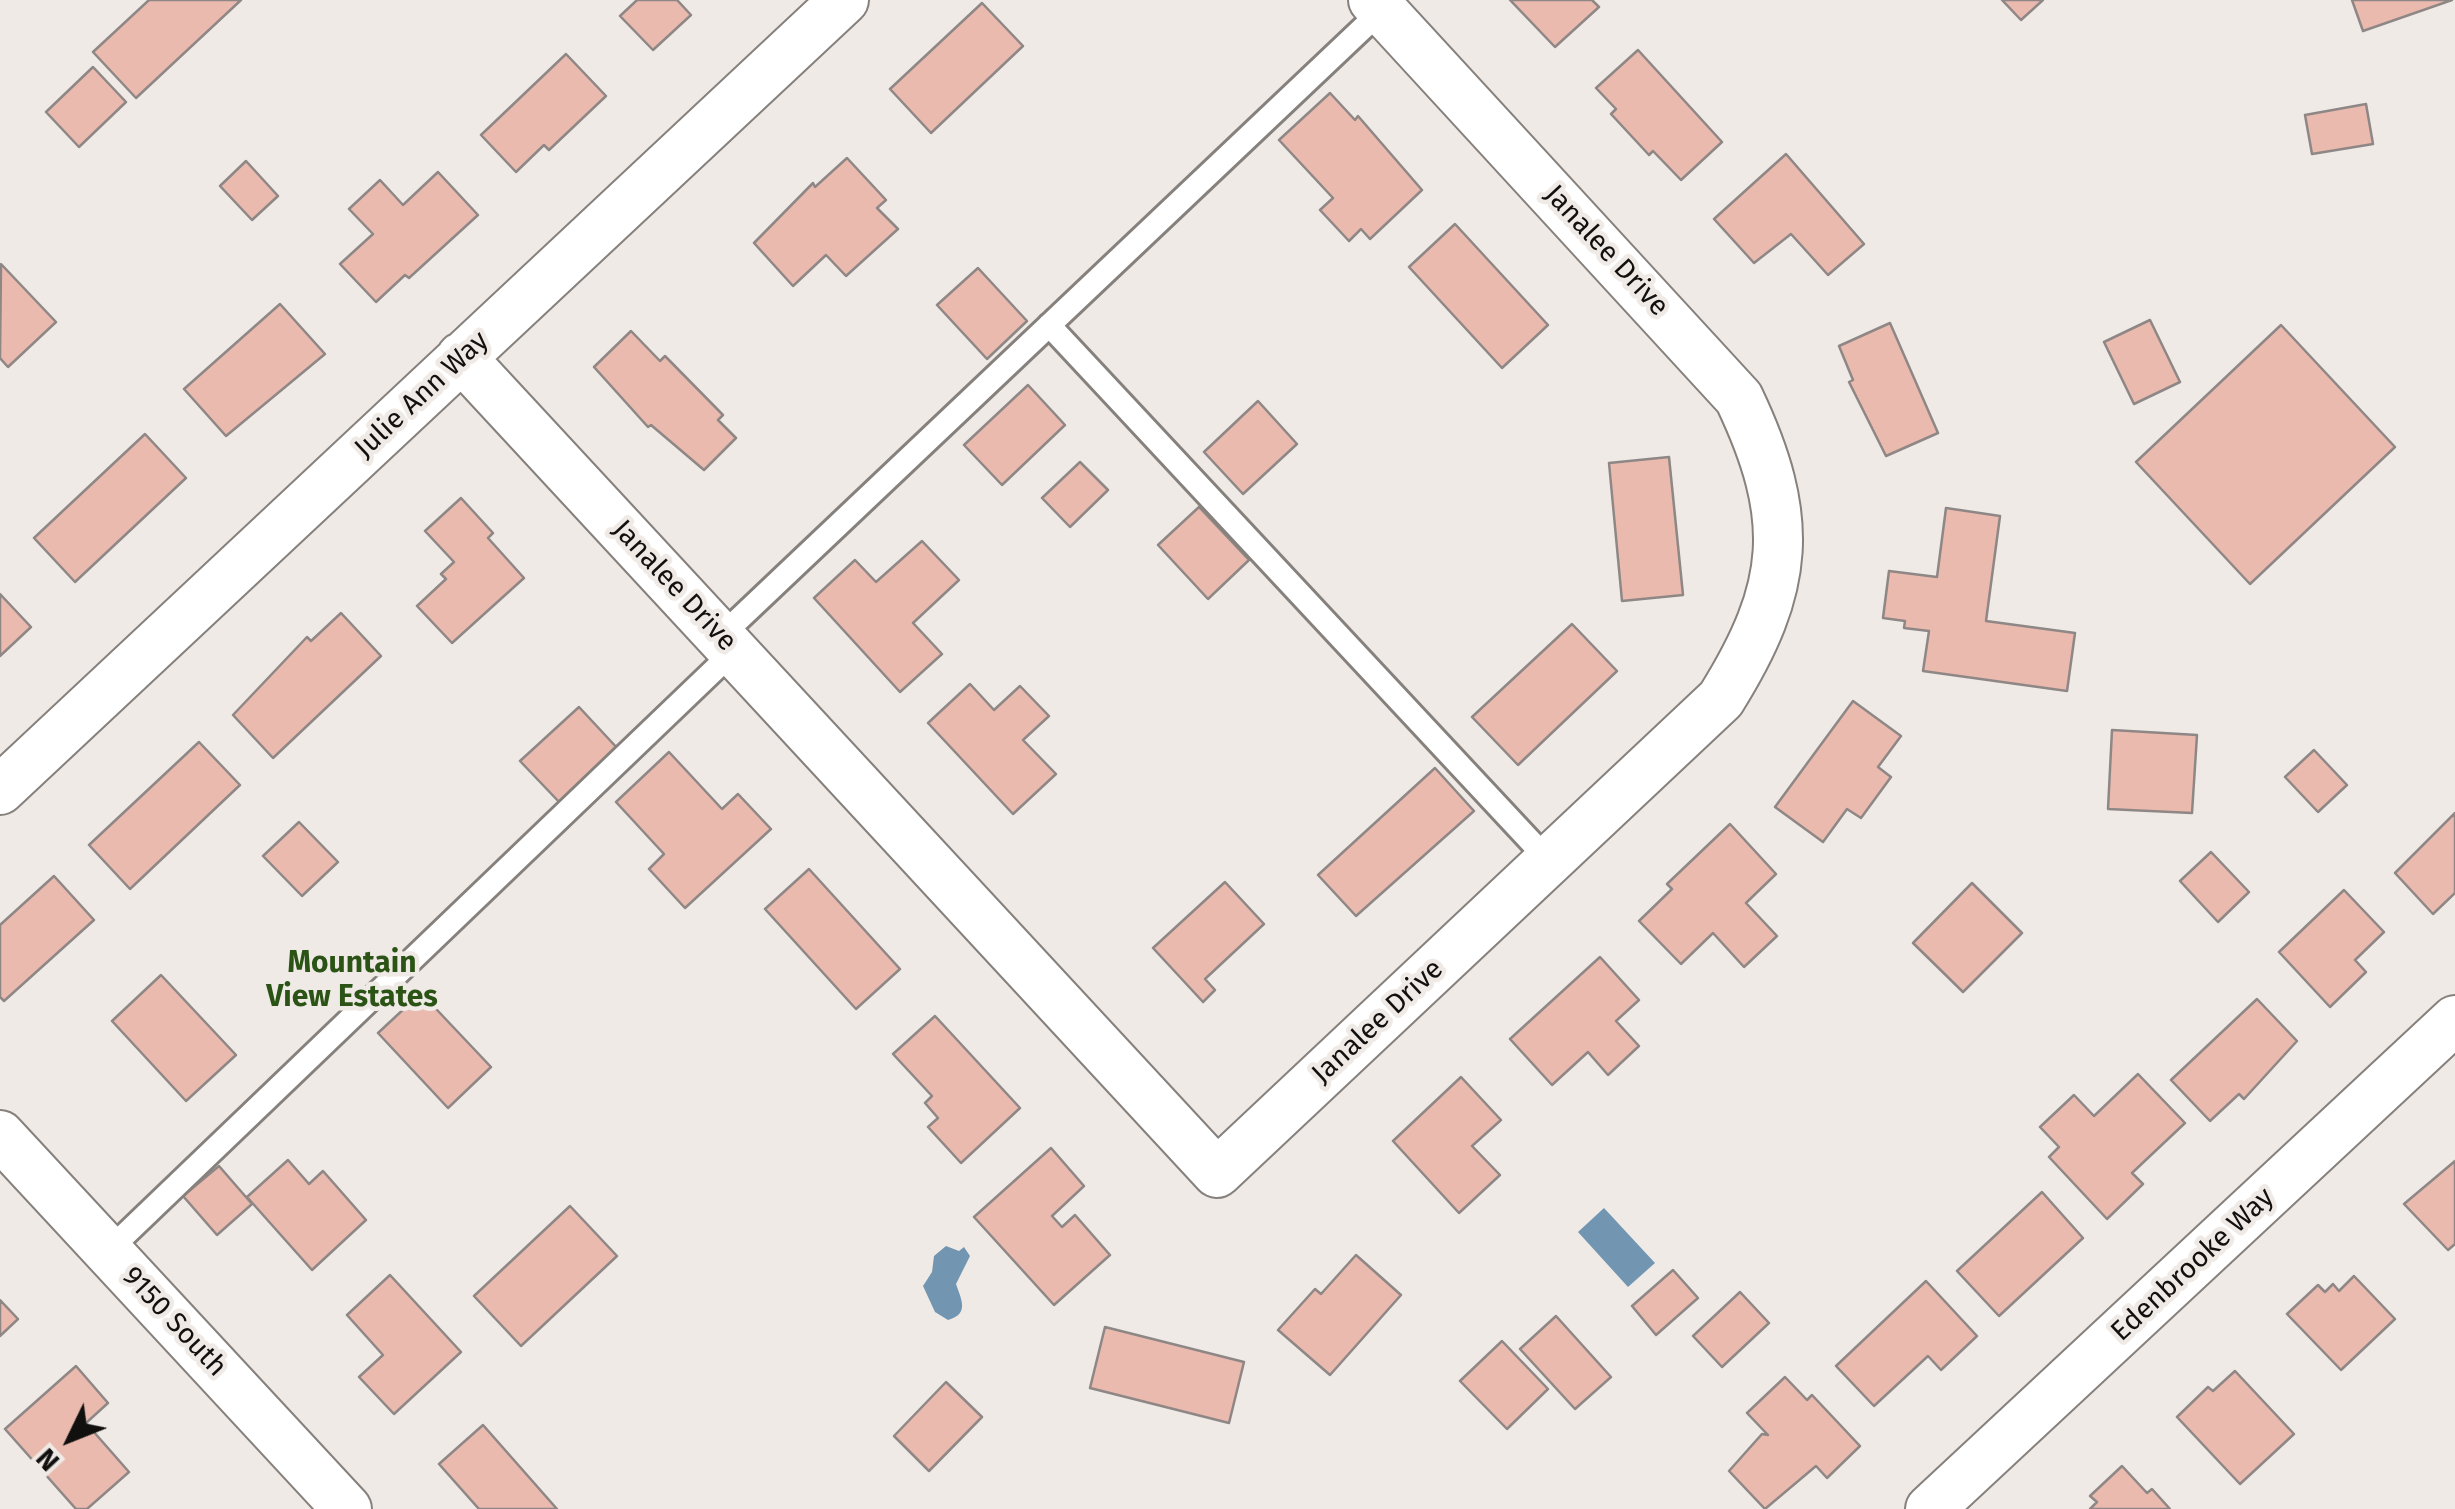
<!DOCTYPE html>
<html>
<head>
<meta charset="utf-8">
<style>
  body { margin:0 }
  #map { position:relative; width:2455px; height:1509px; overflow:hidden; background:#efeae5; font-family:"Fira Sans",sans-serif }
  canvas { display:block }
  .north { position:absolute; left:20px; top:1389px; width:100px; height:100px; -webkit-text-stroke:8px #efeae5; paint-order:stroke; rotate:227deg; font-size:28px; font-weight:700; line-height:40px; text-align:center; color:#12100f }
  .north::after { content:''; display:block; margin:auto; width:35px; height:45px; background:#12100f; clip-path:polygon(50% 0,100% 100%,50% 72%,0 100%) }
</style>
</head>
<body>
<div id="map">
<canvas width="2455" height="1509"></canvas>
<div class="north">N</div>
</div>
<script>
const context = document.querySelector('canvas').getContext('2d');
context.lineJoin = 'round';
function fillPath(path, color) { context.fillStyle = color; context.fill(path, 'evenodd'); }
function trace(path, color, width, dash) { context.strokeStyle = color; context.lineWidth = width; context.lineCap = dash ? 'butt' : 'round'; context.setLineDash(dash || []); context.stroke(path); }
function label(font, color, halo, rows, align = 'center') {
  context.font = font + ' "Fira Sans",sans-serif'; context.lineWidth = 9; context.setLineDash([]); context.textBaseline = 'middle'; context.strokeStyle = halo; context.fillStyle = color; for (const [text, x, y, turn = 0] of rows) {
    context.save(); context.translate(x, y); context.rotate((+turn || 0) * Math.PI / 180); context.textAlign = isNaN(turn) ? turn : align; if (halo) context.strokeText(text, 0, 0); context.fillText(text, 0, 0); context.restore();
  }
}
const water = new Path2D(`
  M1604 1208 1655 1263 1628 1287 1578 1232Z
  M946 1246 959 1251 964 1247 970 1256 956 1284C961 1299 970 1314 948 1320L935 1312 923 1286 932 1272 934 1256Z`);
const building = new Path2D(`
  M149 0H241L136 98 93 52Z
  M637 0H677L691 15 653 50 620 16Z
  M1510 0H1592L1599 7 1555 47Z
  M2002 0H2043L2021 20Z
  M2352 0H2452L2363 31Z
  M982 3 1023 46 931 133 890 89Z
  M1638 50 1722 142 1681 180 1653 151 1649 155 1611 114 1616 109 1596 88Z
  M566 54 606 96 549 150 544 145 516 172 481 135Z
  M93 67 126 102 79 147 46 112Z
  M1330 93 1355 120 1358 116 1422 190 1370 239 1361 229 1349 241 1320 210 1333 198 1279 140Z
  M2366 104 2373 144 2312 154 2305 115Z
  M1786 154 1864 244 1828 275 1791 234 1754 263 1714 219Z
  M847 158 886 200 877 208 898 229 846 276 826 255 793 286 754 243 813 183 815 187Z
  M246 161 278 196 252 220 220 186Z
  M438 172 478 215 409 278 405 275 376 302 340 264 373 234 349 209 380 180 403 205Z
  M1455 224 1548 325 1502 368 1409 267Z
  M1 264 56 322 8 367 0 358Z
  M978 268 1027 321 987 359 937 305Z
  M280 304 325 354 226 436 184 389Z
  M2150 320 2180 382 2134 404 2104 342Z
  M1890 323 1938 433 1886 456 1849 382 1853 380 1839 346Z
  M2281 325 2395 447 2250 584 2136 462Z
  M631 331 660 361 665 356 723 415 718 420 736 438 704 470 651 425 648 427 594 367Z
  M1028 385 1065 425 1002 485 964 445Z
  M1258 401 1297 444 1243 494 1204 452Z
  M145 434 186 478 75 582 34 538Z
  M1669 457 1683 595 1622 601 1609 463Z
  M1080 462 1108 490 1070 527 1042 498Z
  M461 498 493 533 488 538 524 578 452 643 417 606 446 579 441 574 454 562 425 531Z
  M1199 507 1249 560 1208 599 1158 545Z
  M1946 508 2000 516 1986 621 2075 633 2067 691 1923 671 1929 631 1904 628 1905 621 1883 618 1889 571 1937 577Z
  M922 541 959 580 913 623 942 654 900 692 814 598 855 560 876 582Z
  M0 594 31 627 0 656Z
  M341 613 381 656 273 758 233 715 307 637 311 641Z
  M1572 624 1617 671 1518 765 1472 717Z
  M970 684 994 710 1020 686 1049 716 1023 740 1056 774 1013 814 928 723Z
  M1853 701 1901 736 1878 767 1891 777 1861 818 1847 809 1823 842 1775 807Z
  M579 707 619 750 561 804 520 761Z
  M2112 730 2197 735 2192 813 2108 809Z
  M199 742 240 785 130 889 89 845Z
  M2314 750 2347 785 2318 812 2285 777Z
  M669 752 722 809 738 794 771 829 685 908 649 869 664 854 616 802Z
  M1435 768 1474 811 1356 916 1318 875Z
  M2455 813V893L2433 914 2395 873Z
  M299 822 338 862 302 896 263 856Z
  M1730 824 1776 874 1746 903 1777 936 1744 967 1713 933 1681 964 1639 921 1672 889 1667 884Z
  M2211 852 2249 892 2218 922 2180 881Z
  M809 869 900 969 856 1009 765 909Z
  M54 876 94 920 4 1001 0 997V925Z
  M1225 882 1264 924 1205 979 1215 990 1203 1002 1153 948Z
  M1972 883 2022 933 1963 992 1913 943Z
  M2344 890 2384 932 2355 960 2366 972 2330 1007 2279 952Z
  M1600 957 1639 1000 1616 1021 1639 1046 1608 1075 1588 1052 1552 1085 1510 1039Z
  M161 975 236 1055 186 1101 112 1021Z
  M421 993 491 1067 448 1108 378 1033Z
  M2257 999 2297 1041 2244 1099 2239 1094 2210 1121 2171 1080Z
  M935 1016 1020 1108 961 1163 928 1127 938 1118 925 1103 932 1096 893 1054Z
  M2138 1074 2185 1123 2132 1173 2143 1184 2107 1219 2049 1157 2059 1147 2040 1127 2074 1095 2094 1116Z
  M1461 1077 1501 1120 1472 1146 1500 1175 1459 1213 1393 1141Z
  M1051 1148 1084 1186 1052 1216 1062 1227 1075 1215 1110 1255 1054 1305 974 1217Z
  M288 1160 309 1184 323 1171 366 1220 312 1270 247 1197Z
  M2455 1161V1244L2448 1250 2404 1204Z
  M219 1166 252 1204 217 1235 183 1196Z
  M2042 1192 2083 1238 1999 1316 1957 1271Z
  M570 1206 617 1256 521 1346 474 1296Z
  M1356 1255 1401 1295 1330 1375 1278 1330 1315 1289 1321 1294Z
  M1673 1270 1698 1298 1656 1335 1632 1306Z
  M390 1275 461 1352 394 1414 359 1377 383 1355 347 1315Z
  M2354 1276 2395 1319 2341 1370 2287 1314 2318 1285 2325 1292 2333 1284 2339 1291Z
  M1926 1281 1977 1336 1941 1370 1928 1356 1874 1406 1836 1366Z
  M1740 1292 1769 1323 1722 1367 1693 1336Z
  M0 1300 18 1319 0 1336Z
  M1556 1316 1611 1377 1575 1409 1520 1349Z
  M1105 1327 1244 1362 1229 1423 1090 1388Z
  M1502 1341 1548 1389 1507 1429 1460 1381Z
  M76 1366 108 1403 86 1423 129 1472 87 1509H76L5 1429Z
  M2235 1371 2294 1434 2240 1484 2177 1417 2208 1387 2213 1391Z
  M1785 1377 1807 1400 1812 1395 1860 1446 1827 1478 1816 1466 1765 1509 1729 1471 1762 1434 1768 1435 1747 1413Z
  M946 1382 982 1417 929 1471 894 1436Z
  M483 1425 557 1509H479L439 1464Z
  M2122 1466 2147 1493 2152 1489 2170 1509H2090L2097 1502 2090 1496Z`);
const service = new Path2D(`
  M1049 325 1550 862
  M720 637 1382 10
  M108 1251 734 651`);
const minor = new Path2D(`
  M461 357 1217 1173 1721 699C1791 587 1796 518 1739 398L1373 0
  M0 790 844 0
  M0 1135 347 1509
  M1930 1509 2455 1020`);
const streetNames = [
  ["Janalee Drive",1606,251,47],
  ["Julie Ann Way",422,395,-43],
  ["Janalee Drive",674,586,47],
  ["Janalee Drive",1378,1022,-43],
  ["Edenbrooke Way",2193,1265,-43],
  ["9150 South",174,1322,47]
];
const neighbourhoodNames = [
  ["Mountain",352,964],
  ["View Estates",352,998]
];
fillPath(water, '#7296b1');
fillPath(building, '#eabaaf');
trace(building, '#8e8786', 2.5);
trace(service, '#86817d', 28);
trace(minor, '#86817d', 52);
trace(service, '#fff', 22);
trace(minor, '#fff', 48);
label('28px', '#12100f', '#efeae5', streetNames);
label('bold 30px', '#2c5316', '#efeae5', neighbourhoodNames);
</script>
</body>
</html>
